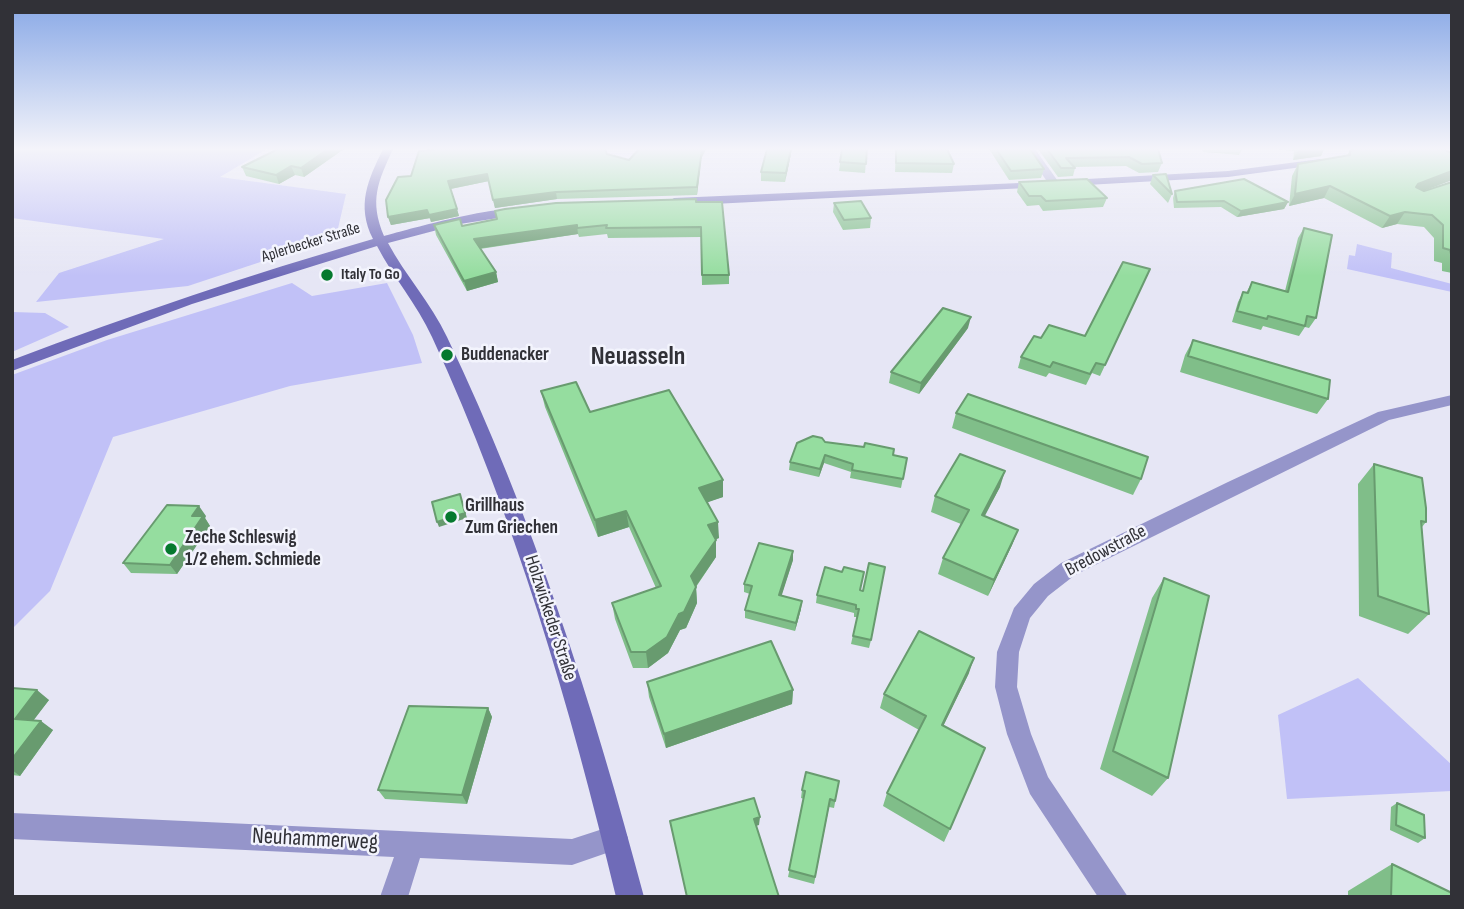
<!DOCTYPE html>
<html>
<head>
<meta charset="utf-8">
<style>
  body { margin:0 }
  #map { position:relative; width:1464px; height:909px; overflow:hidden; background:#e6e6f5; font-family:"Sofia Sans Condensed",sans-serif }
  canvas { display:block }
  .frame { position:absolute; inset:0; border:14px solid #313137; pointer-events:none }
</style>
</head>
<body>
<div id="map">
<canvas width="1464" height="909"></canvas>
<div class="frame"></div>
</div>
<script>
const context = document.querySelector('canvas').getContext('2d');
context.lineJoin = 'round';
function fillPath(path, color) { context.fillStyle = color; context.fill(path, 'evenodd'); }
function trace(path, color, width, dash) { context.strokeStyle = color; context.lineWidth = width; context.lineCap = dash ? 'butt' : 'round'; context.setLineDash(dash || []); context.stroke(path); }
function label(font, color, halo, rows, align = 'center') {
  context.font = font + ' "Sofia Sans Condensed",sans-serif'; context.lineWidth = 5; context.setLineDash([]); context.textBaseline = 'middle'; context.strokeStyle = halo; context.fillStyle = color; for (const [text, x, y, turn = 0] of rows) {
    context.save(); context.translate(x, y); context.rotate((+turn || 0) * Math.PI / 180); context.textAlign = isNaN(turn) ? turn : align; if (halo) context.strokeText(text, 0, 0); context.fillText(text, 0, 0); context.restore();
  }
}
const green = new Path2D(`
  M12 149H267L220 177 346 194 336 237 188 286 36 302 59 273 164 239 12 218Z
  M1357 244 1392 253 1391 268 1452 284V292L1347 269 1349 255 1355 256Z
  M292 283 312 296 387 283 413 335 422 363 290 386 113 437 50 591 12 629V375L107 340Z
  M12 312 45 313 69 327 12 352Z
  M1358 678 1452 765V791L1287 799 1278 715Z`);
const street = new Path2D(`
  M1025 149H1035L1060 184 1058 186H1050Z
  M1452 395V405L1389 420 1075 575 1048 596 1030 618 1019 652 1017 687 1031 734 1048 777 1128 897H1098L1030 794 1007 734 995 687 997 652 1014 608 1034 584 1061 563 1228 482 1378 412Z
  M12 813 572 839 615 825 624 829 628 838 624 847 572 865 420 858 408 897H380L394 857 12 839Z`);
const secondary = new Path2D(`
  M383 149H393C378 182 369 200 384 236 405 230 510 201 523 211L517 215 460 224 388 243C405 275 431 303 447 337 533 517 593 704 644 897H616C570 705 515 517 432 337 417 304 393 277 377 246L192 304 12 371V360C131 315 251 274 373 239 356 205 368 180 383 149Z
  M1320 159 1324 160V164L1228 177 1069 186 1063 183 1069 180 1228 171Z
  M1042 182 1048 185 1046 187 674 206 668 202 674 198Z`);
const wall = new Path2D(`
  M278 149H344L304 177 295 175 279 184 246 176 242 167Z
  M639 149H706L701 159 697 195 557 199 495 208 489 181 451 189 459 216 431 222 430 218 391 225 388 217 411 176 607 154 629 160Z
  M767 149H792L785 182 761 181V172Z
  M842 149H867L865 173 839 171Z
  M896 149 954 164 952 173 895 172Z
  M989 149H1030L1044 169 1041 178 1009 180Z
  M1038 149H1158L1162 163 1158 172 1139 173 1126 166 1075 167V168L1073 176 1058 177Z
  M1202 149H1242L1239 155 1203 152Z
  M1275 149H1324L1321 156 1293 160 1294 151Z
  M1350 151 1452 153V180L1423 191 1452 182V273L1442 271V263L1434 261V238L1424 227 1397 224 1382 228 1324 198 1289 206 1292 176 1298 164 1347 155Z
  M1153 175 1172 194 1168 203 1150 184Z
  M1019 182 1107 198 1103 207 1043 211 1039 205 1027 206 1017 192Z
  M1175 191 1288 202 1284 209 1237 217 1221 207 1174 208 1173 198Z
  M696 202 729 275V284L702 285 701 237 608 238 607 234 579 237 578 234 480 249 496 272 498 282 467 291 436 235 434 225 462 226Z
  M834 203 871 218 870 228 843 230 833 212Z
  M1304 228 1316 318 1309 328 1305 327 1299 336 1263 326 1261 330 1232 322 1238 302 1243 292 1246 293 1252 282 1285 291 1298 238Z
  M1150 269 1100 376 1092 373 1086 385 1049 373 1046 377 1018 368 1021 357 1041 338 1085 336Z
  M968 328 919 394 889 383 891 372Z
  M1193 340 1328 399 1317 414 1180 372 1185 355Z
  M541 391 590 412 723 497 707 502 719 538 716 539V557L696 587 697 603 686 628 680 630 668 653 648 668H633L615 619 612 603 656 588 629 527 598 537 545 407Z
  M956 413 1141 479 1133 495 952 428Z
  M825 442 907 458 901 488 850 478 851 472 824 463 819 477 789 470 790 462Z
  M1374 464 1426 522 1422 527 1429 614 1408 634 1359 616 1358 484Z
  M1000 487 984 516 1018 530 1012 545 988 596 938 574 943 558 961 524 931 512 935 496Z
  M206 516 205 518 210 526 177 574 131 573 123 563Z
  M793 551V560L781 596 801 609 795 631 745 618V610L750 594 744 592V584Z
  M1164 578 1168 778 1152 796 1100 769 1152 598Z
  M860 590 871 640 869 648 851 644 857 617H854V613L816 603 817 595Z
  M969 673 943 726 950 829 944 842 883 806 887 793 919 730 880 708 884 694Z
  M647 682 793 690 792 704 666 748 649 697Z
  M12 688 49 700 33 720 53 730 20 776 12 775Z
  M488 708 492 717 467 804 385 799 378 790Z
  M839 781 834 808 829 807 814 884 788 877 804 799 801 798 802 790Z
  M1397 803 1425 838 1418 843 1390 830 1391 807Z
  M1392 864 1452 897H1348V891Z`);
const shadedWall = new Path2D(`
  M328 149H344L304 177 301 168Z
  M702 149H706L701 159 697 195V187Z
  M791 149H792L785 182 786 173Z
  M1299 149H1324L1321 156 1293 160Z
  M291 166 295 175 279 184 276 175Z
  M1452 171V180L1410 196 1418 184Z
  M487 174 489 181 450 189 448 181Z
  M1330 186 1324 198 1289 206 1295 194Z
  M556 192 557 199 495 208 493 200Z
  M1288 202 1284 209 1237 217 1241 211Z
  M457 209 459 216 431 222 429 215Z
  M427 210 430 218 391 225 388 217Z
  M1405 212 1397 224 1382 228 1390 216Z
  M577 225 578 234 476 249 474 239Z
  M496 272 498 282 467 291 464 281Z
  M971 317 968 328 919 394 921 383Z
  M825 455 824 463 819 477 820 469Z
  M1005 471 1000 487 977 531 982 515Z
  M723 480V497L700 505 699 488Z
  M460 494 467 518 439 527 437 522Z
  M199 506 206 516 205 518 210 526 177 574 170 565 192 516Z
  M626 511 629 527 598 537 595 520Z
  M718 522 719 538 709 542 708 525Z
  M1018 530 1012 545 988 596 994 580Z
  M716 540V557L692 592 691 576Z
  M793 551V560L779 604V595Z
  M696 587 697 603 686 628 680 630 668 653 648 668 646 652 679 614Z
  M802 601 801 609 795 631 796 623Z
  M974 658 969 673 937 739 942 725Z
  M37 690 49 700 27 729 15 719Z
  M793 690 792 704 666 748 664 734Z
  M488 708 492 717 467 804 462 795Z
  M41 721 53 730 20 776 12 770V759Z
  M760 817 759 825 753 827 754 819Z`);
const building = new Path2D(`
  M278 149H328L301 168 291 166 276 175 242 167Z
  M434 149H605L607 154 629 160 639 149H702L697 187 556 192 493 200 487 174 448 181 457 209 429 215 427 210 388 217 386 200 398 177 411 176 419 151 434 150Z
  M767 149H791L786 173 761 172Z
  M842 149H867L866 164 840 162Z
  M896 149H947L954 164 896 163Z
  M996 149H1030L1044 169 1011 171Z
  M1047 149H1158L1162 163 1142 164 1129 157 1066 158 1075 168H1061Z
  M1357 149H1391V151L1399 149H1442L1452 153V171L1418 184 1416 187 1424 191 1452 182V258L1450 250 1443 248V225L1432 215 1405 212 1390 216 1330 186 1295 194 1298 164 1350 155V151Z
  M1166 174 1172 194 1153 175Z
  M1087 179 1107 198 1046 201 1041 196H1029L1019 182Z
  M1244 179 1288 202 1241 211 1224 201 1177 202 1175 191Z
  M696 199V202H722L729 275H702L701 227 606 228 607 225 577 228V225L474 239 496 272 464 281 434 225 460 219 462 226 497 219 495 211 505 209 556 203Z
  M861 201 871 218 844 220 834 203Z
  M1304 228 1332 235 1316 318 1307 316 1305 326 1268 316 1267 319 1237 311 1243 292 1248 293 1252 282 1288 292Z
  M1123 262 1150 269 1105 365 1096 363 1090 374 1053 362 1050 367 1021 357 1034 336 1041 338 1049 325 1085 336Z
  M943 308 971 317 921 383 891 372Z
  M1193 340 1330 380 1328 399 1188 356Z
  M576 382 590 412 669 390 723 480 699 488 718 522 708 525 716 540 691 576 696 587 684 612 679 614 667 637 646 652H631L612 603 661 586 626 511 595 520 541 391Z
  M968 394 1148 457 1141 479 956 413Z
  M813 436 822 438 825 442 864 447 865 443 894 449 893 455 907 458 903 479 852 470 853 464 825 455 820 469 790 462 797 443Z
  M960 454 1005 471 982 515 1018 530 994 580 943 558 969 510 935 496Z
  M1374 464 1422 478 1426 508V522L1421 521 1429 614 1378 596Z
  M460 494 465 513 437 522 432 502Z
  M167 505 199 506 192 516H203L170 565 123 563Z
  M759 543 793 551 779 595 802 601 796 623 745 610 752 586 744 584Z
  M869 563 885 567 871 640 853 636 859 609H856V605L817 595 825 567 842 572 844 567 864 572 860 590 863 591Z
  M1164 578 1209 596 1168 778 1113 751Z
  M919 631 974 658 942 725 985 748 950 829 887 793 926 716 884 694Z
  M771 641 793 690 664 734 647 682Z
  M12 688 37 690 15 719 41 721 12 759Z
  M409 706 488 708 462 795 378 790Z
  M806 772 839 781 835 801 830 799 815 877 789 870 805 791 802 790Z
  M754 798 760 817 754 819 779 897H687L670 821Z
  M1397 803 1424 815 1425 838 1396 825Z
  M1392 864 1452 893V897H1391Z`);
const markers = [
  [327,275,7,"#05792e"],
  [447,355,7,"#05792e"],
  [451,517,7,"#05792e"],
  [171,549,7,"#05792e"]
];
const farStreetnames = [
  ["Aplerbecker Straße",311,243,-17]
];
const farPoinames = [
  ["Italy To Go",341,275]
];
const poiNames = [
  ["Buddenacker",461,355],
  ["Grillhaus",465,506],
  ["Zum Griechen",465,528],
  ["Zeche Schleswig",185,538],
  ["1/2 ehem. Schmiede",185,560]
];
const streetNames = [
  ["Bredowstraße",1106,551,-28],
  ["Holzwickeder Straße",550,618,72]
];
const nearStreetnames = [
  ["Neuhammerweg",315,840,3]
];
const districtNames = [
  ["Neuasseln",638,357]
];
fillPath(green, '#c1c1f7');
fillPath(street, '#9595ca');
fillPath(secondary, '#6f6bb8');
fillPath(wall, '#80be89');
fillPath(shadedWall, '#689b6f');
fillPath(building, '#95dd9f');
trace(building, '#689b6f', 2);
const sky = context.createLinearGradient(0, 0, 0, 276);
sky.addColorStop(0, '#88a8e6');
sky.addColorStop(0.54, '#f4f4fa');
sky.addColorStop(1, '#f4f4fa00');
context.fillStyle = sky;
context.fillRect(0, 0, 1464, 276);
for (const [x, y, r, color] of markers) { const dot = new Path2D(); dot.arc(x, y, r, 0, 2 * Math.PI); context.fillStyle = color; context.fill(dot); trace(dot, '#f3f4fd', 2.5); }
label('16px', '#313137', '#f3f4fd', farStreetnames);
label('bold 16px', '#313137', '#f3f4fd', farPoinames, 'left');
label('bold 19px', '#313137', '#f3f4fd', poiNames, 'left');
label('19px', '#313137', '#f3f4fd', streetNames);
label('23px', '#313137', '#f3f4fd', nearStreetnames);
label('bold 26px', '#313137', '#f3f4fd', districtNames);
</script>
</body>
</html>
